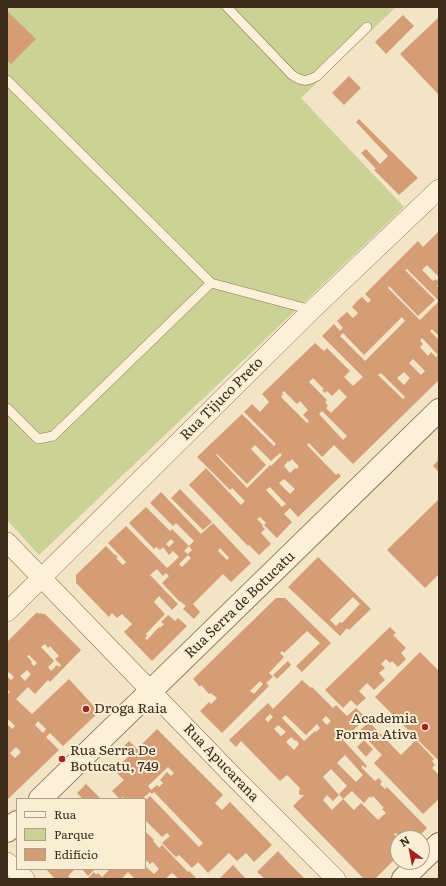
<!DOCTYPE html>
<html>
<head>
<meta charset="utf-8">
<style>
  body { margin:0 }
  #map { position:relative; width:446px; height:886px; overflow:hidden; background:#f2e4c4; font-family:Literata,serif }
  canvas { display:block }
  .frame { position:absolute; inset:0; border:8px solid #3e2d1d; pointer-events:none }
  .legend { position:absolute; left:16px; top:798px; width:130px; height:72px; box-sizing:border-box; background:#f9eed4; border:1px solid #aea18b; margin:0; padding:5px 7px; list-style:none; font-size:12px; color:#3e2d1d }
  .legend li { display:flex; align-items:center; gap:8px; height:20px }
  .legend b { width:20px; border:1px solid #aea18b }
  .north { position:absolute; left:390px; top:830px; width:40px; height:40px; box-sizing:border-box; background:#f9eed4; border:1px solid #aea18b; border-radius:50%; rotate:328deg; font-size:11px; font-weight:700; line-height:16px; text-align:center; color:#3e2d1d }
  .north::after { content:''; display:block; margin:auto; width:14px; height:18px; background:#a42223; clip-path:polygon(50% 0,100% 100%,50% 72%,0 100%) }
</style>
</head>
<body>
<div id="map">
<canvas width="446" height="886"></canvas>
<div class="frame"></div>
<ul class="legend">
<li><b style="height:5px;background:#fcf1d8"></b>Rua</li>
<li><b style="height:11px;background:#cbd296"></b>Parque</li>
<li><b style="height:11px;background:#d49d76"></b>Edifício</li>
</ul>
<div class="north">N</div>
</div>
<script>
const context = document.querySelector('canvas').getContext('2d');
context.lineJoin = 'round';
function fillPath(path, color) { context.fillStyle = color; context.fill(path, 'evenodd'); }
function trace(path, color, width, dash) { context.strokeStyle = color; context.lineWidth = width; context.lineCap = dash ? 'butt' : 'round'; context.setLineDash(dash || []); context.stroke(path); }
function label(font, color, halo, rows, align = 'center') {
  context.font = font + ' Literata,serif'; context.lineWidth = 4; context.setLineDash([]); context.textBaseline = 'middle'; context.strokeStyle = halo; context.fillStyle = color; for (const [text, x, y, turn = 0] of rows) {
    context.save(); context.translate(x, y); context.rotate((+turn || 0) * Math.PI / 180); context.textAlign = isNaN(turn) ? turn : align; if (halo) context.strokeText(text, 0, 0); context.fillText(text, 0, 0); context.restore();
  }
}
const green = new Path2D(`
  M7 7H396L301 98 404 207 39 555 7 520Z`);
const building = new Path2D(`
  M7 11 36 39 11 64 7 61Z
  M403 15 414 26 386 54 375 42Z
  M439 17V95L400 54Z
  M349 76 361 88 344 105 332 93Z
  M359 119 418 178 399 195 374 170 376 169 361 153 366 149 380 164 388 156 356 122Z
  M439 231V276H438L427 265 422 270 433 281 436 279 439 282V284L437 286 439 288V301L407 269 405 270 435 300 418 316 389 286 388 288 420 320 439 301V336L432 329 430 331 439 340V380L353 464 334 445 322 457 309 443 307 445 336 475 338 473 341 476 298 517 290 508 284 514 292 522 277 538 264 525 266 523 260 517 257 519 263 525 262 526 265 529 261 533 271 544 259 555 249 545 248 546 189 485 206 468 241 505 245 501 232 488 230 490 197 457 242 414 274 446 276 444 244 412 252 404 260 412 269 402 262 394 315 343 324 351 327 348 350 371 344 377 353 386 363 377 322 336 334 324 340 331 343 328 337 321 341 317 347 312 353 318 358 313 352 307 357 301 362 297 368 303 371 300 365 294 418 241 423 247ZM402 317 405 321 365 361 340 336 343 333 364 355ZM422 338 438 355 436 357 431 352 428 356 420 347 423 344 420 341ZM413 359 425 371 421 375 409 363ZM404 372 410 378 404 385 397 378ZM381 373 405 397 403 399 378 375ZM313 378 324 389 322 390 325 393 327 391 332 396 339 389 347 397 331 413 326 408 328 406 325 402 327 400 309 382ZM284 391 297 404 300 401 308 410 303 415 309 421 307 423 281 397 283 394 282 393ZM322 411 347 436 343 440 319 414ZM255 445 271 461 280 453 282 455 271 466 270 465 247 488 216 455 217 454 247 484 266 465 251 449ZM292 459 299 467 296 469 295 468 290 473 284 466 288 461 289 462ZM284 479 295 489 290 494 279 483ZM270 487 286 504 282 507 266 490Z
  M439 459V472L433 466Z
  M180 489 212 522 203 530 171 498Z
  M161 492 201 534 213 523 251 563 231 582 223 574 193 604 200 612 194 619 183 609 186 606 180 601V602L162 583 169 576 166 573 163 576 157 569 150 575 178 604 172 610 159 596 154 602 165 614 146 634 147 636 145 638 147 640 159 627 160 628 164 624 161 622 168 615 175 621 178 618 187 626 152 661 124 632 132 624 122 614 117 618 112 613 109 617 76 583V575L106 546 115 555H116L118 557 116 558 123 565 126 562 108 543 126 526 167 568 179 557 173 551 169 555 163 547 160 550 156 547 154 549 129 523 146 507 170 531 172 529 189 546 184 551 188 554 192 550 189 546 194 541 176 523 173 526 150 503ZM171 539 174 542 169 547 166 544ZM220 548 229 558 227 560 218 551ZM188 555 191 558 182 567 179 564Z
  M439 499V574L425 588 387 550Z
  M318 557 371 609 349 630 347 628 340 636 288 587ZM353 597 360 604 342 623 340 622 336 626 330 620Z
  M276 598H285L331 643 302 672 296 666 320 643 307 631 284 653 282 651 280 653 284 657 269 673 273 677 266 683 269 686 222 733 200 711 209 702 211 704 217 698 211 693 209 694 201 685 200 687 193 679ZM260 681 263 684 254 694 250 691Z
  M36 613 45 614 81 650 50 682 48 680 35 694 28 687 16 699 32 714 69 679 99 712 63 746 50 733 46 737 59 750 7 800V724L12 729 15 726 9 720 7 721V694L10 692 7 689V676L11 680 14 677 9 672 7 675V642ZM45 644 48 648 50 646 59 656 55 659 61 665 59 667 57 665 51 671 48 667 54 661 41 647ZM29 655 37 663 34 666 31 663 32 662 27 656ZM27 670 31 674 25 681 20 676ZM38 721 46 729 43 733 35 725ZM16 747 21 752 15 758 10 753Z
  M390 627 396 633 393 635 406 648 401 653 406 659 398 667 392 661 390 663 386 659 381 664 385 668 379 673 385 680 374 690 367 683 359 691 366 698 357 706 351 700 343 708 325 690Z
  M420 652 439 671V761L375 697Z
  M288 661 291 665 277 679 273 675Z
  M302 680 311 688 312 687 333 708 336 705 347 716 356 708 366 718 343 740 367 766 365 768 363 765 361 767 375 781 379 778 382 782 380 784 385 789 387 787 427 828 417 838H399L400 837 396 833 394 834 398 839V856L375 879H364L293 806 304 795H301L299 794V792L300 788 287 775 280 781 241 741 236 747 229 740 268 703 273 709ZM270 714 273 717 268 722 265 719ZM285 715 306 735 317 724 320 728 316 732 315 731 304 741 282 718ZM326 716 331 721 327 725 322 720ZM278 725 286 732 281 736 274 729ZM291 737 295 741 296 740 299 744 294 750 286 742ZM345 755 363 775 356 782 337 763ZM331 769 347 786 339 794 343 799 352 791 364 803 370 796 371 798 373 796 384 808 382 809 386 813 378 820 361 803 354 810 343 799 332 810 323 800 327 795 333 801 339 795 323 777Z
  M369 722 401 755 416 740 434 759 432 761 435 765 432 768 439 775V799L423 814 374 763 382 755 359 731Z
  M157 729 223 795 215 803 222 810 230 802 272 845 254 862 246 853 237 861 229 853 208 873 198 862 192 868 179 855 176 857 162 843 170 836 167 833 162 837 145 820V801L150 796 199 847 203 843 154 792 152 794 150 792 142 799H125L123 797 120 799 112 791 124 780 114 770 129 756 122 748 129 741 137 749ZM168 767 174 773 171 776 167 772 160 780 163 783 159 787 157 785 151 790 148 786Z
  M364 740 373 749 366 757 357 747Z
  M86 784 101 799H83L77 793Z
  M145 831 154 840 153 841 159 848 162 845 188 872 189 871 197 879H179L172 873 165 879H135L128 872 123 877 125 879H87L94 872 96 875 98 873 102 877 110 869H145V866L154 874 159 869 153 862 150 864 145 859Z
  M278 851 287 861 305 879H265L257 872Z
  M233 865 246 879H219Z
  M46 869H75L68 876 71 879H55Z
  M82 869H95L88 876Z`);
const service = new Path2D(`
  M227 7 292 75C303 82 306 82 317 76L367 27
  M7 80 211 283 312 310
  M7 408 38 439 53 436 211 283`);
const minor = new Path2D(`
  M7 542 232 775 336 879
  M7 612 312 310 439 189
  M7 862 25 879`);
const tertiary = new Path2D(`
  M40 799 439 410
  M7 831 17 822
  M422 860 439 844
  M403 879 420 862`);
const markers = [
  [86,709,4,"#a42223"],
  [425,727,4,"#a42223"],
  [62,759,4,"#a42223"]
];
const streetNames = [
  ["Rua Tijuco Preto",222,399,-45],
  ["Rua Serra de Botucatu",240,605,-44],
  ["Rua Apucarana",221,763,46]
];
const poiNames = [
  ["Droga Raia",94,709],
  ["Academia",417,719,"right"],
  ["Forma Ativa",417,735,"right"],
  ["Rua Serra De",70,751],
  ["Botucatu, 749",70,767]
];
fillPath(green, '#cbd296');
fillPath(building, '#d49d76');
trace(service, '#8f7558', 10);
trace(minor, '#8f7558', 20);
trace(tertiary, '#8f7558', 24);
trace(service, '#fcf1d8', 9);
trace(minor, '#fcf1d8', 19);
trace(tertiary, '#fcf1d8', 22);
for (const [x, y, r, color] of markers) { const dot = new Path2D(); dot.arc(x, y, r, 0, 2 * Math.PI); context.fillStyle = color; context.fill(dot); trace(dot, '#f9eed4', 1.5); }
label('14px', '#3e2d1d', '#f9eed4', streetNames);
label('14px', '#3e2d1d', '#f9eed4', poiNames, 'left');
</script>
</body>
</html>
